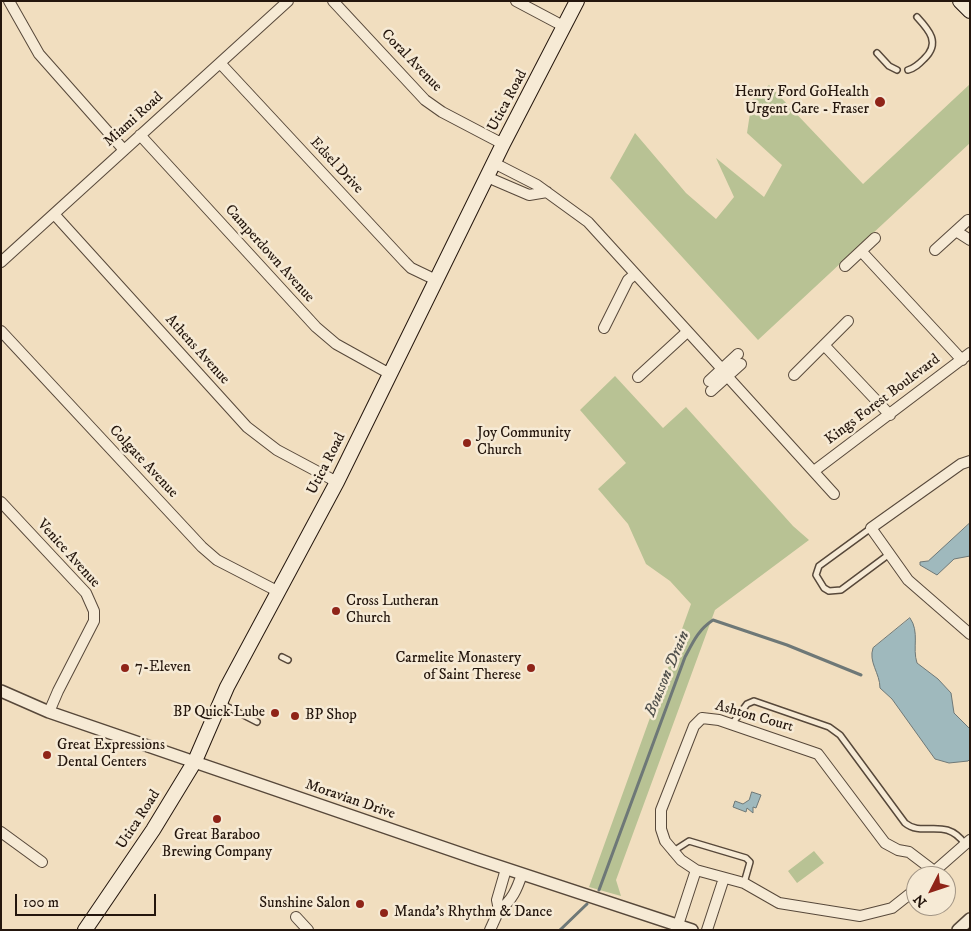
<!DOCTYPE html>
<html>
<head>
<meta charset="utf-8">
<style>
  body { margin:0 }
  #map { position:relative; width:971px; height:931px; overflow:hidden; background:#f1debf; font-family:"IM FELL DW Pica",serif }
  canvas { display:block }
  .frame { position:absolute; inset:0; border:2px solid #24160d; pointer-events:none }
  .north { position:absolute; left:906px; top:866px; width:50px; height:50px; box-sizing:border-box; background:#f6ead5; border:1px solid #a29585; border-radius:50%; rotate:229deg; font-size:14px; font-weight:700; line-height:20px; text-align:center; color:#24160d }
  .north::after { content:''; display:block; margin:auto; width:18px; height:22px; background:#8f2418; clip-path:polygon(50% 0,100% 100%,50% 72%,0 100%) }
  .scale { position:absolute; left:15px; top:894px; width:141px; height:22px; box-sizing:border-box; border:2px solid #24160d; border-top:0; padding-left:6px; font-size:15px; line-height:18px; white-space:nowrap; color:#24160d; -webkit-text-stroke:4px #f6ead5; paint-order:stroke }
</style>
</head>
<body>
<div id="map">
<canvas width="971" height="931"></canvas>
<div class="frame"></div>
<div class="north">N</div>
<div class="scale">100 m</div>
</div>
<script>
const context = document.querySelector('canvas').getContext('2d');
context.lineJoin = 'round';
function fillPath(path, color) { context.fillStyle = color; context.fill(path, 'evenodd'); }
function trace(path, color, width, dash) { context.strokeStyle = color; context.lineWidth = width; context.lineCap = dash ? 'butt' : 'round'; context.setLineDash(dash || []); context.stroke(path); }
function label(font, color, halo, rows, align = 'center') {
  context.font = font + ' "IM FELL DW Pica",serif'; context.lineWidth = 5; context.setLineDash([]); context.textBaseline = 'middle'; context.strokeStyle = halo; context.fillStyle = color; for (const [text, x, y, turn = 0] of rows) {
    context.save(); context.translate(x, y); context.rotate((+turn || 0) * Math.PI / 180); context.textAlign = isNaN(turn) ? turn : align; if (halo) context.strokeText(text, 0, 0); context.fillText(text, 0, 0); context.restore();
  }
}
const green = new Path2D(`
  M970 84V143L758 340 610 178 635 133 686 193 716 219 734 197 716 158 764 197 782 165 747 133 752 100 769 85 863 184Z
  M615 376 663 428 686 407 793 526 809 540 715 610 616 880 621 896 589 887 691 604 670 581 646 564 628 524 598 489 626 463 580 410Z
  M814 851 824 863 797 883 788 871Z`);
const water = new Path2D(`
  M970 523V556L954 559 937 575 920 565V562L928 561Z
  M910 618C920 632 912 648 917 663L938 679 951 693 954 713 970 729V759L968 761 949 763 935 759 892 699 880 688C880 673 868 662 873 648Z
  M752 792 761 795 756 808 753 807V813L747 808 746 812 733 807 735 801 743 804 749 800Z`);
const stream = new Path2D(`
  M599 890 685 657C693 642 698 630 713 620L787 645 861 675
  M560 930 587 904`);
const service = new Path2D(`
  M877 53 889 66 897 70
  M908 70C915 68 919 64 924 59 941 43 929 30 917 17
  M871 528 819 566 816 575 824 588 829 591 841 590 888 555
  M282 657 288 660
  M222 704 257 722
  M732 724 747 704 754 701 829 727 840 735 905 823C923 838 945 816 965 844
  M672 852 689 841 746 858 750 862 744 883`);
const minor = new Path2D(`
  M9 1 39 54 124 150
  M333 1 425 100 442 112 503 144
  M516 1 565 27
  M220 63 405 262 411 268 436 280
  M140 135 316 327 336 344 390 374
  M494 163 537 185 588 222 722 369
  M487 177 529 195 547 192
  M54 214 247 427 277 450 337 482
  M956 231 970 240
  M935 250 968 220
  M861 251 962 360
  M1 262 288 1
  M845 266 875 238
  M604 328 628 280 635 274
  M1 331 202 547 217 560 279 592
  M824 345 890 415
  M794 375 848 321
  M727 376 834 494
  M638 377 687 332
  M709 381 738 354
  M711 391 741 364
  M970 461 961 464 871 528 908 580 970 634
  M814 471 970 353
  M1 502 86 593 94 611V621L58 691 49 712
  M1 832 42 862
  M506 869 497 900 499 910C512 901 517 889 522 874
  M929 876 970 840
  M916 889 892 908 860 916 779 903 744 883 696 870 681 860 665 841 661 829V810L694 726 702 718 719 720 818 754 885 843 898 850 909 852 934 871
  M296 917 308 930
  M678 925 696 870
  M490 930 499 910
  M707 930 724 878`);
const tertiary = new Path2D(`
  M1 691 49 712 477 859 692 930
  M958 930 970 919`);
const secondary = new Path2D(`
  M960 1 970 11
  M85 930 153 830 195 761 227 687 337 482 503 144 577 1`);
const markers = [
  [880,102,6,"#8f2418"],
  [467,443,5,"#8f2418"],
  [336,611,5,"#8f2418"],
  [125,668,5,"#8f2418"],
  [531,668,5,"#8f2418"],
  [275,713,5,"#8f2418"],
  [295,716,5,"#8f2418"],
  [47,755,5,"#8f2418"],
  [217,819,5,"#8f2418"],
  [360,904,5,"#8f2418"],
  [384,913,5,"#8f2418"]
];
const streetNames = [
  ["Coral Avenue",411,61,46],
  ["Utica Road",508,101,-62],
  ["Miami Road",134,120,-42],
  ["Edsel Drive",336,166,47],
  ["Camperdown Avenue",269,254,48],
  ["Athens Avenue",197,350,48],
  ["Kings Forest Boulevard",883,400,-37],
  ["Colgate Avenue",143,462,47],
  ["Utica Road",327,464,-63],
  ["Venice Avenue",68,554,48],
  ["Ashton Court",754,717,16],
  ["Moravian Drive",350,800,19],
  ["Utica Road",139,820,-57]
];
const poiNames = [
  ["Henry Ford GoHealth",869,93,"right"],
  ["Urgent Care - Fraser",869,110,"right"],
  ["Joy Community",477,434],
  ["Church",477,451],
  ["Cross Lutheran",346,602],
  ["Church",346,619],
  ["Carmelite Monastery",521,659,"right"],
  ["of Saint Therese",521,676,"right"],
  ["7-Eleven",135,668],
  ["BP Quick Lube",265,713,"right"],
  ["BP Shop",305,716],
  ["Great Expressions",57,746],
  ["Dental Centers",57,763],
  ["Great Baraboo",217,836,"center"],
  ["Brewing Company",217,853,"center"],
  ["Sunshine Salon",350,904,"right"],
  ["Manda's Rhythm & Dance",394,913]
];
const waterNames = [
  ["Bousson Drain",668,674,-67]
];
fillPath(green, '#b8c294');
fillPath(water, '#9fb9bd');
trace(water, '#6e7877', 1);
trace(stream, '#6e7877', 3);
trace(service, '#57483a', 8);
trace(minor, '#57483a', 12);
trace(tertiary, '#57483a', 14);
trace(secondary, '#24160d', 16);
trace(service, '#f6ead5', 5);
trace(minor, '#f6ead5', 10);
trace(tertiary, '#f6ead5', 11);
trace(secondary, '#f6ead5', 14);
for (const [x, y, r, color] of markers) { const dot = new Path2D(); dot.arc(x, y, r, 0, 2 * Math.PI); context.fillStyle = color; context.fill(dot); trace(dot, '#f6ead5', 2); }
label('15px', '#24160d', '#f6ead5', streetNames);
label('15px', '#24160d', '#f6ead5', poiNames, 'left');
label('italic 16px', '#4f4f4b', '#f6ead5', waterNames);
</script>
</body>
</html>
